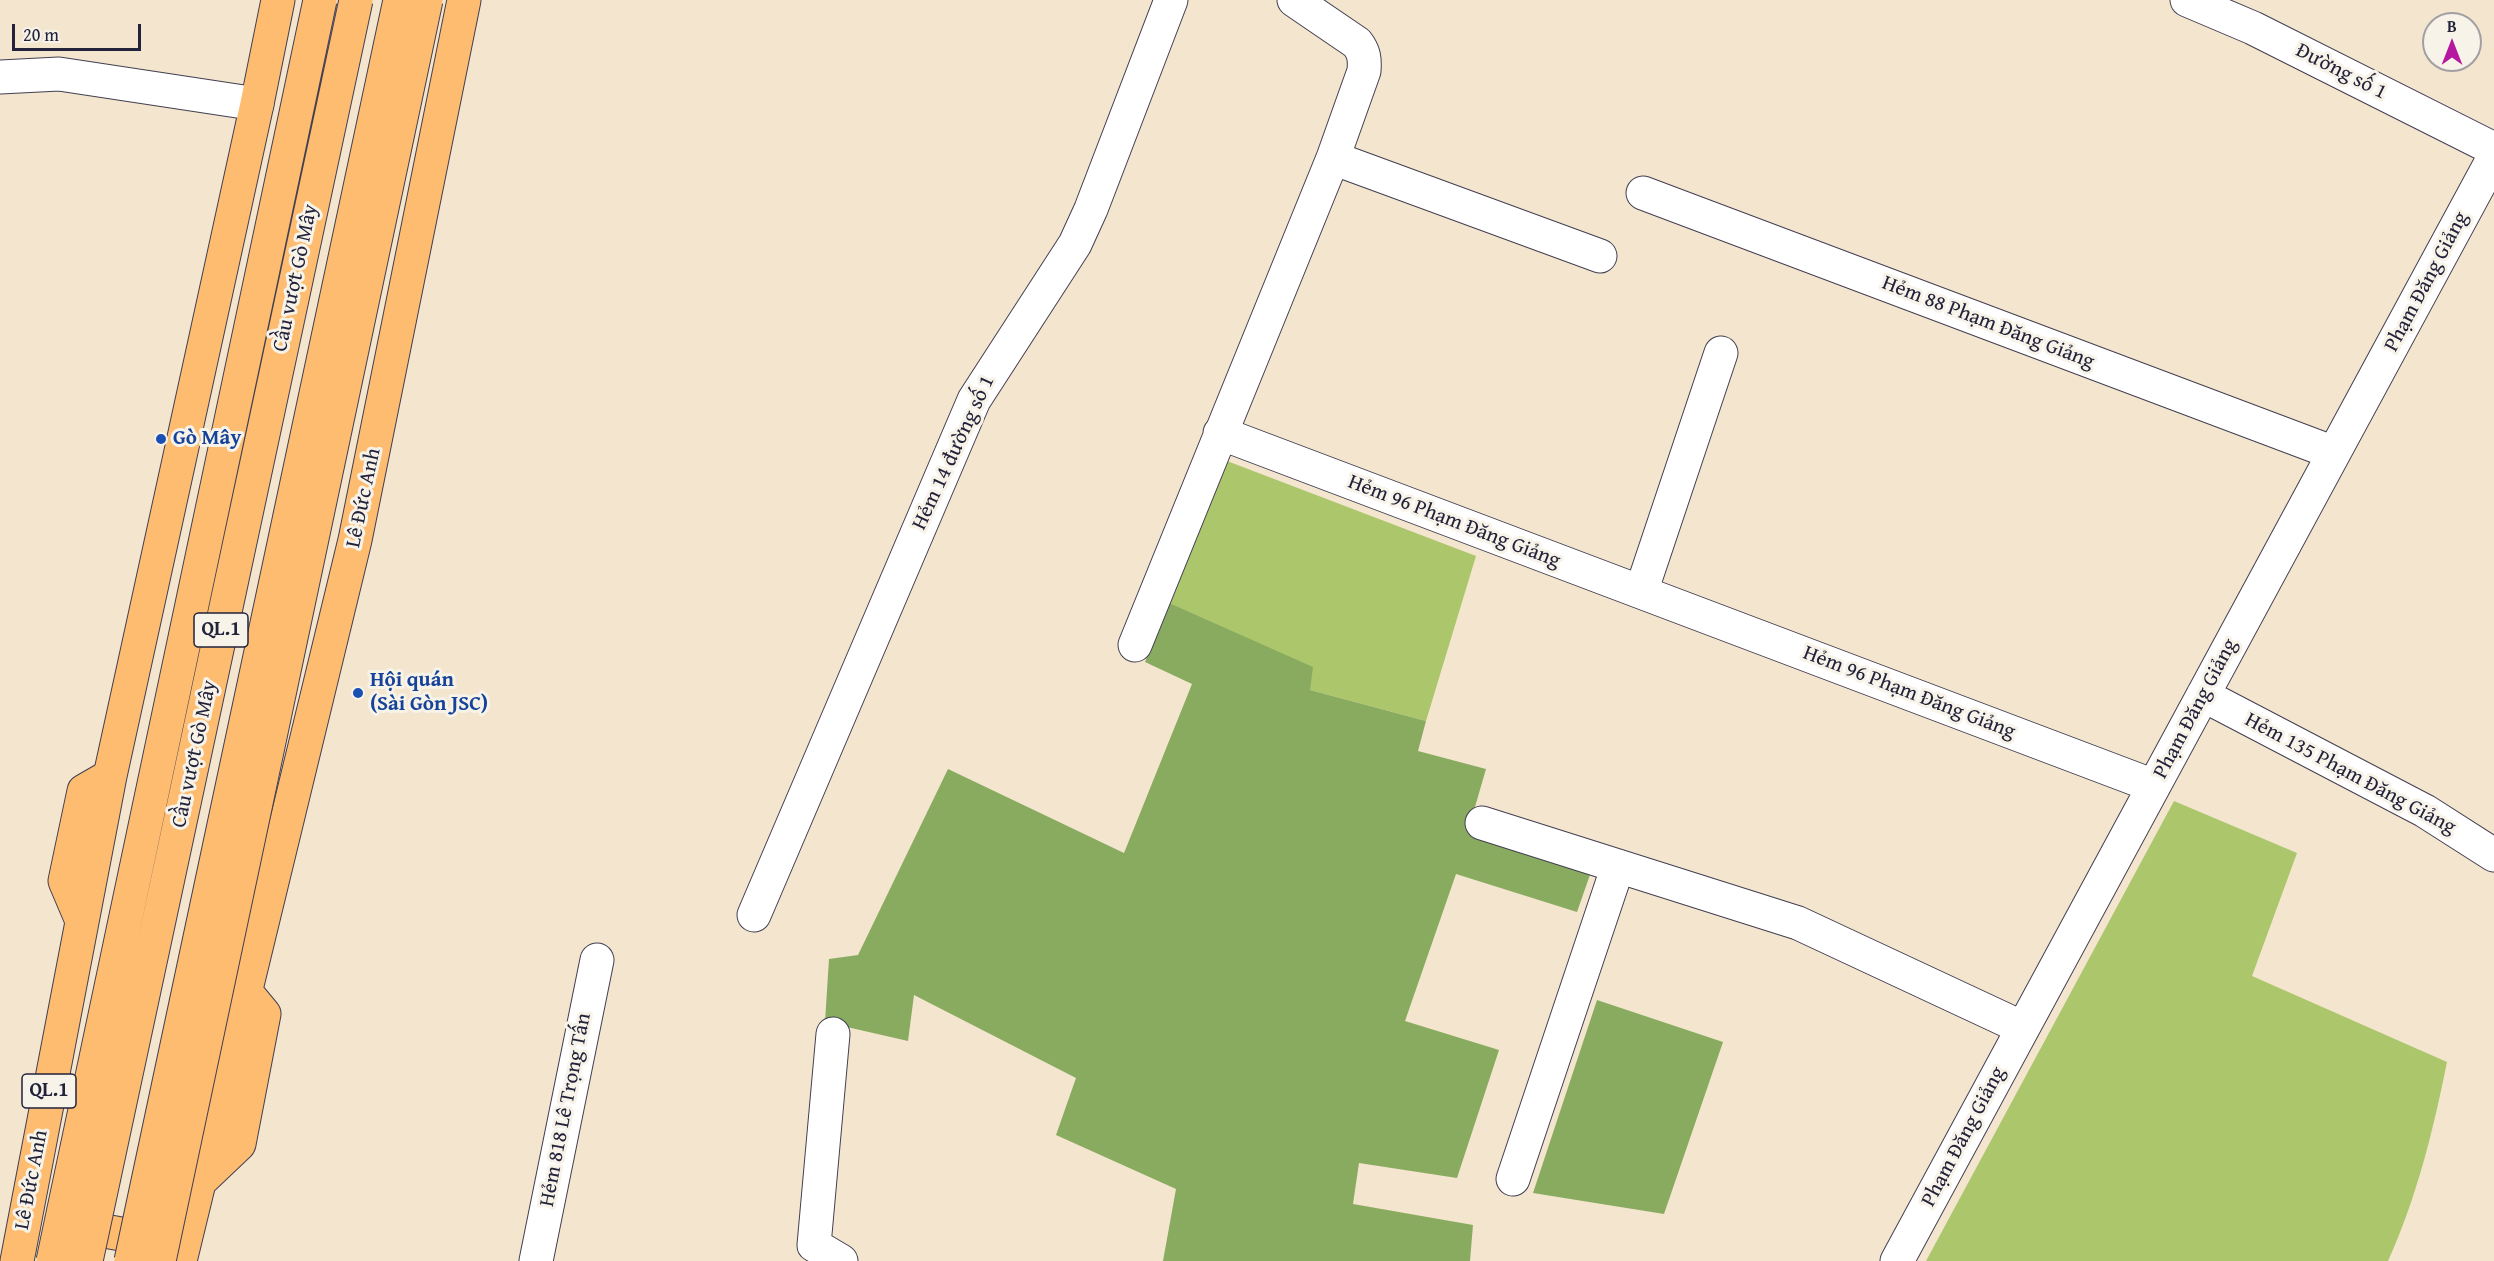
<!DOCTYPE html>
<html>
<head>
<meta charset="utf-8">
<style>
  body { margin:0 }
  #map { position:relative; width:2494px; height:1261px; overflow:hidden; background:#f4e5cf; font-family:"Gentium Book Plus",serif }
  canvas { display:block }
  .north { position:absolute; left:2422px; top:12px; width:60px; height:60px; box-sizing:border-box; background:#f7f3e8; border:2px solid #a29fa3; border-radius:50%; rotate:0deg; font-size:16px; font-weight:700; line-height:24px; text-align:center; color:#22223b }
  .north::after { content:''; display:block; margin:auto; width:21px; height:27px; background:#b5179e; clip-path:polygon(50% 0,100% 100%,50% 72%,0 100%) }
  .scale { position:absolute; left:12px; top:24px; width:129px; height:27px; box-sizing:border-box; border:3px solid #22223b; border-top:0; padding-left:8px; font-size:18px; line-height:21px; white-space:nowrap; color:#22223b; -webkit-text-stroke:4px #f7f3e8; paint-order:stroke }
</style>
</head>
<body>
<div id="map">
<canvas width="2494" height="1261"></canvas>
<div class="north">B</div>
<div class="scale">20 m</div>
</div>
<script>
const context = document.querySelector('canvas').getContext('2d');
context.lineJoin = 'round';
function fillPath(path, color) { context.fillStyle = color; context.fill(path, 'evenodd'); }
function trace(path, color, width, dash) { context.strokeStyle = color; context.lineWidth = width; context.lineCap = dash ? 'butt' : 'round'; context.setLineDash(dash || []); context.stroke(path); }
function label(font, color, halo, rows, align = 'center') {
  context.font = font + ' "Gentium Book Plus",serif'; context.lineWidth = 6; context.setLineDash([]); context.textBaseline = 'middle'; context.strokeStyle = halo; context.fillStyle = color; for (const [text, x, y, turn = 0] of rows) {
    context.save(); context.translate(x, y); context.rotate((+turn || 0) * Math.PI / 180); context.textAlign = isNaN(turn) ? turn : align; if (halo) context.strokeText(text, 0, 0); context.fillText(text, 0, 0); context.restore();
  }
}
const green = new Path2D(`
  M1227 461 1476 556 1426 721 1310 690 1169 603Z
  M2174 801 2297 853 2252 976 2447 1062C2433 1131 2417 1197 2388 1261H1926Z`);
const forest = new Path2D(`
  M1169 603 1313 667 1310 690 1426 721 1418 751 1486 769 1468 831 1592 869 1577 912 1456 874 1405 1021 1499 1050 1457 1178 1359 1163 1353 1204 1473 1225 1470 1261H1163L1176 1189 1056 1135 1076 1078 914 995 908 1041 825 1022 829 959 858 955 948 769 1124 853 1192 684 1145 662Z
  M1597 1000 1723 1042 1664 1214 1533 1193Z`);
const minor = new Path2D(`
  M2187 0 2253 28 2494 149
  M0 77 59 74 257 104
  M1333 158 1600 256
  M1643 193 2334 453
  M1220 433 2154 786
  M1641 592 1721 353
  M1135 645 1333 158 1364 71C1365 59 1364 52 1357 43L1294 0
  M2203 695 2425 811 2494 855
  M1482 823 1798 923 2023 1028
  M754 915 974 400 1075 244 1091 209 1171 0
  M833 1034 814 1245 841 1261
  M1513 1179 1618 866
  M536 1261 597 960
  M1897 1261 2494 157`);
const highway = new Path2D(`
  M82 921 65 881 84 791 110 776
  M199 1182 239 1144 264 1014 245 991
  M66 1224 165 1242
  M17 1261 110 776 257 104 278 0
  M180 1261 355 540 464 0`);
const highwayBridge = new Path2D(`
  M53 1261 320 0
  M86 1261 356 0
  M131 1261 400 0
  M159 1261 426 0`);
const markers = [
  [161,439,6,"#1a4fb4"],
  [358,693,6,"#1a4fb4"]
];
const shields = [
  [221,630,54],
  [49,1091,54]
];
const shieldNames = [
  ["QL.1",221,630],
  ["QL.1",49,1091]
];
const streetNames = [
  ["Đường số 1",2341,72,27],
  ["Cầu vượt Gò Mây",296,278,-78],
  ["Phạm Đăng Giảng",2427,282,-62],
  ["Hẻm 88 Phạm Đăng Giảng",1988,323,21],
  ["Hẻm 14 đường số 1",954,453,-65],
  ["Lê Đức Anh",364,498,-78],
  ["Hẻm 96 Phạm Đăng Giảng",1454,522,21],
  ["Hẻm 96 Phạm Đăng Giảng",1909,693,21],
  ["Phạm Đăng Giảng",2196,709,-62],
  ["Cầu vượt Gò Mây",195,754,-78],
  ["Hẻm 135 Phạm Đăng Giảng",2350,774,28],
  ["Hẻm 818 Lê Trọng Tấn",566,1110,-79],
  ["Phạm Đăng Giảng",1964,1137,-62],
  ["Lê Đức Anh",32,1180,-79]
];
const transitNames = [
  ["Gò Mây",173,439],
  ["Hội quán",370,681],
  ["(Sài Gòn JSC)",370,705]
];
fillPath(green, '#acc66c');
fillPath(forest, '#89ab60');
trace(minor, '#423f51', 35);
trace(highway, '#423f51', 35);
trace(minor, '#fff', 33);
trace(highway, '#febc70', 33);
trace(highwayBridge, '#423f51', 35, []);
trace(highwayBridge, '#febc70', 33);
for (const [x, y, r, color] of markers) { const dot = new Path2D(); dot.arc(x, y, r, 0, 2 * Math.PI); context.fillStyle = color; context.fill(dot); trace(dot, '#f7f3e8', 2); }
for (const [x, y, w] of shields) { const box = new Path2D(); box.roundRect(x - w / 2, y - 17, w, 34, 4.5); context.fillStyle = '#f7f3e8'; context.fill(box); trace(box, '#22223b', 1.5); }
label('bold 20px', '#22223b', null, shieldNames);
label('21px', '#22223b', '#f7f3e8', streetNames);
label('bold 21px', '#164399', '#f7f3e8', transitNames, 'left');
</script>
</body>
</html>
